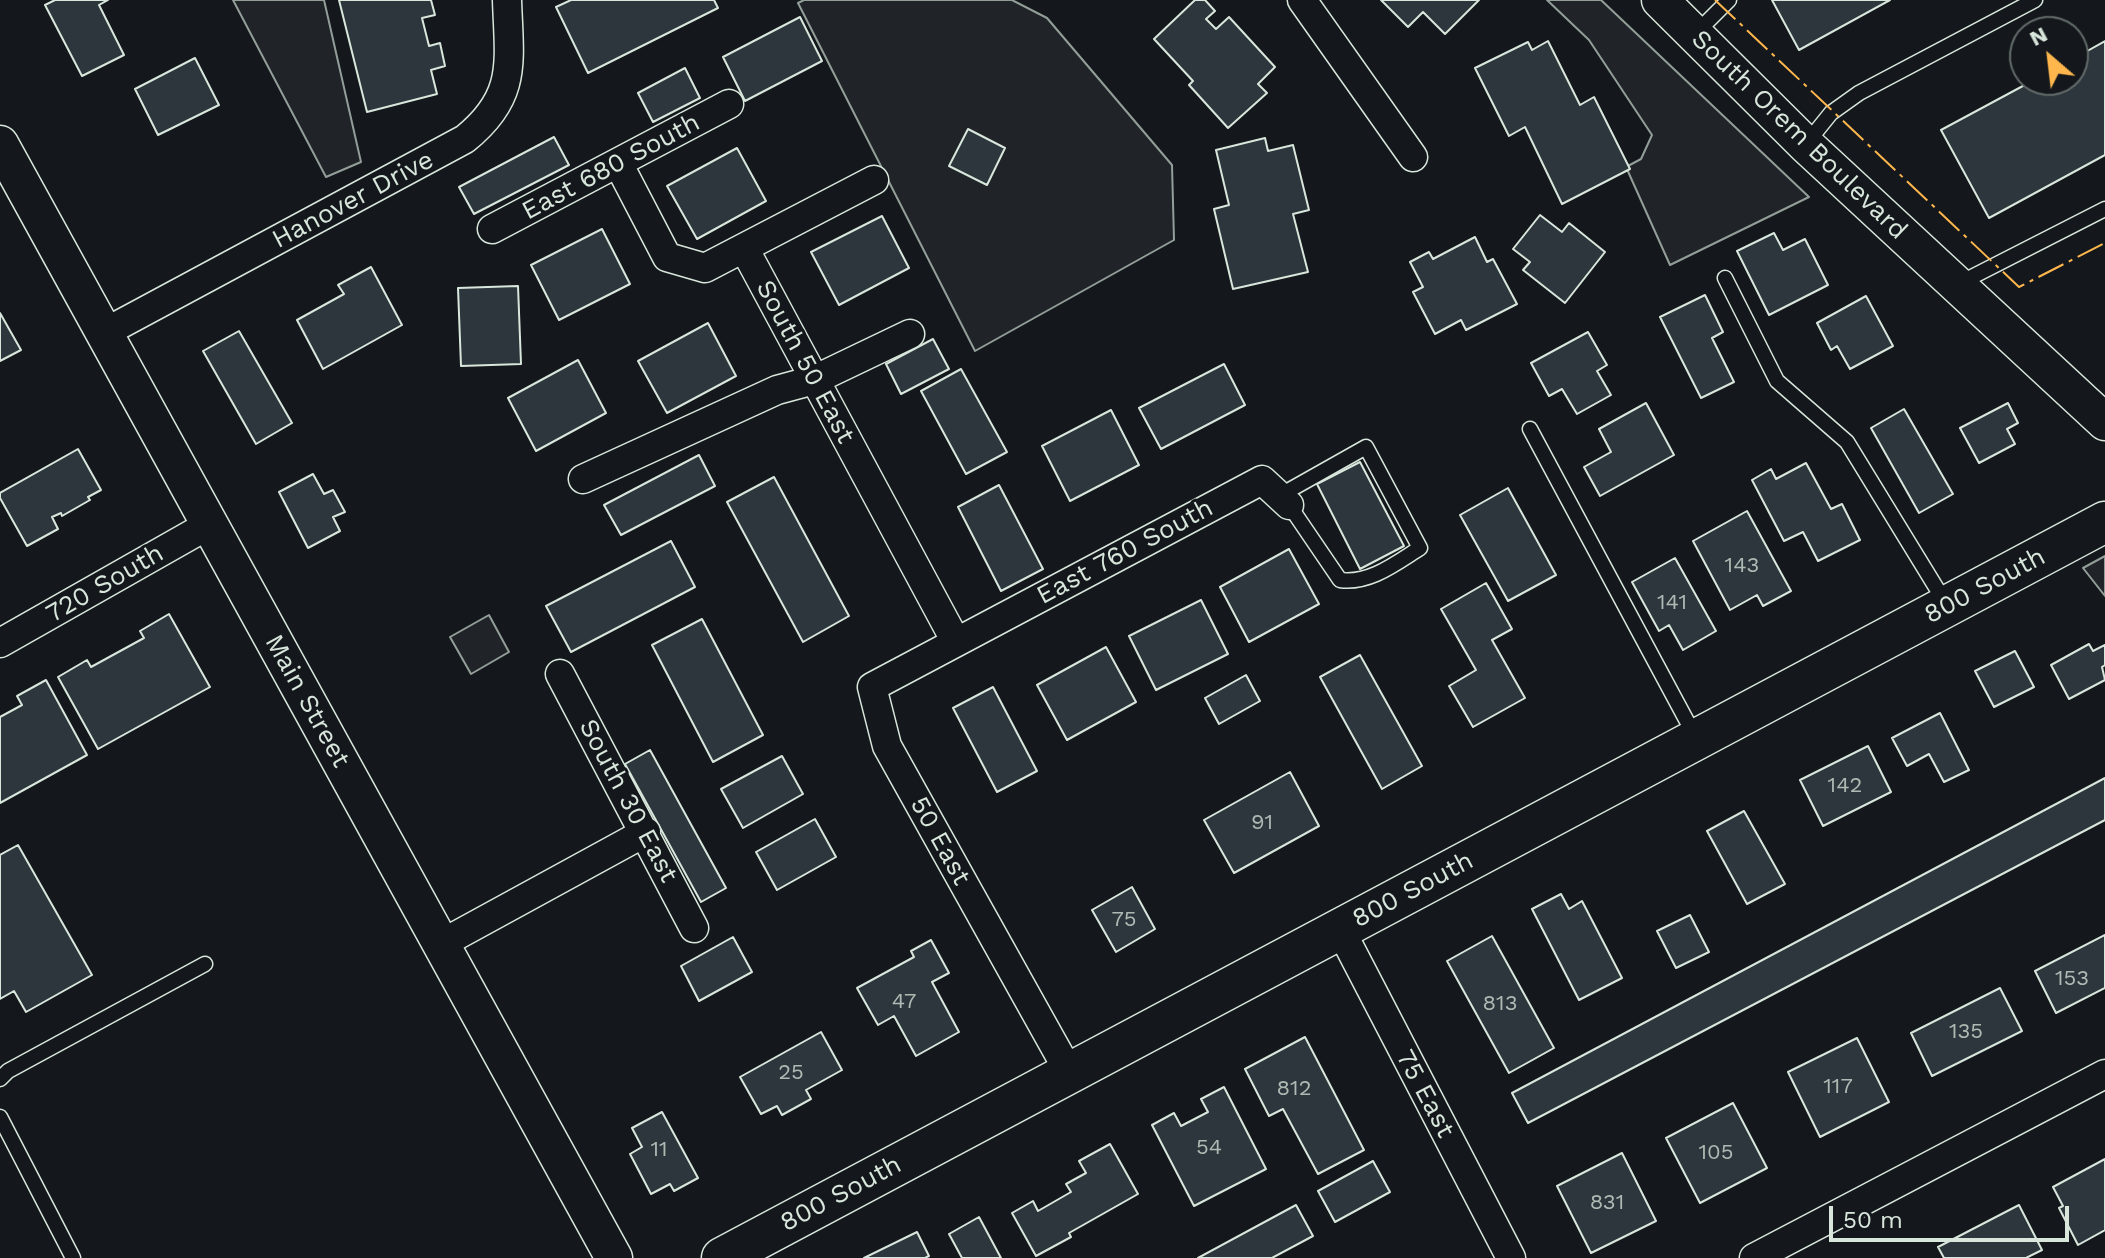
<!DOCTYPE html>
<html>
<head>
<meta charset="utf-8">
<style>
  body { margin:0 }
  #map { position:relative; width:2105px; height:1258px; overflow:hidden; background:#14181c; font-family:"Work Sans",sans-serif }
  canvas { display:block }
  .north { position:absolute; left:2009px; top:16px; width:80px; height:80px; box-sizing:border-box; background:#14181c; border:2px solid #626a69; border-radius:50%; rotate:332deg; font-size:22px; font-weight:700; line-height:32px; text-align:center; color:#d8e6dc }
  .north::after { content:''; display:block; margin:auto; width:28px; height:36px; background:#ffb74d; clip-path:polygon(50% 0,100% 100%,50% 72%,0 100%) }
  .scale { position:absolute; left:1829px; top:1206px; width:240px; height:36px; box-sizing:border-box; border:4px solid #d8e6dc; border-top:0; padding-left:10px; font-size:24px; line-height:28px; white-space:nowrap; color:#d8e6dc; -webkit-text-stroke:6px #14181c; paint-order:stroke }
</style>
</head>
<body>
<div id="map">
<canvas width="2105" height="1258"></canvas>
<div class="north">N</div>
<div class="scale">50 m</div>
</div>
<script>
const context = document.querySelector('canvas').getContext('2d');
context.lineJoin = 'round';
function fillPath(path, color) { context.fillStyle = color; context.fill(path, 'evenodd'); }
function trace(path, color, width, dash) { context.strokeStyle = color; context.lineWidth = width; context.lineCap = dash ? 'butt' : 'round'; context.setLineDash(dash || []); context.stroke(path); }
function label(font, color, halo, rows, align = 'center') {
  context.font = font + ' "Work Sans",sans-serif'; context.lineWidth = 6; context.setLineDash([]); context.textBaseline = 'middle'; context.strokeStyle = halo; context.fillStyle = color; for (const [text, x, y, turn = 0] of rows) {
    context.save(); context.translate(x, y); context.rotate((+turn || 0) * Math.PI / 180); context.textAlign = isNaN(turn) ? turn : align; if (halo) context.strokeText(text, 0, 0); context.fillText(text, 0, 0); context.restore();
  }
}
const green = new Path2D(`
  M233 0H324L361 162 326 177Z
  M804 0H1012L1047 18 1172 165 1174 240 975 351 798 3Z
  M1547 0H1601L1809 197 1670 265 1626 167 1641 159 1652 135 1589 40Z
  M2105 556V596L2083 568Z
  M489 615 509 652 471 674 450 637Z`);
const building = new Path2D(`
  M55 0H108L99 5 124 55 82 76 45 5Z
  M339 0H431L435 15 422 18 429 46 440 43 445 66 431 70 437 94 367 112Z
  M571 0H714L718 8 588 73 556 7Z
  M1195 0H1205L1215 11 1206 19 1216 29 1229 17 1275 67 1258 84 1267 93 1228 128 1189 85 1193 81 1154 39Z
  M1381 0H1479L1445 34 1423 12 1408 27Z
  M1772 0H1890L1799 50Z
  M800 17 822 61 745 101 723 57Z
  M1548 41 1580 105 1594 97 1630 169 1562 204 1525 127 1509 136 1475 68 1528 42 1532 50Z
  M2105 41V155L1989 218 1941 130 2034 80H2073V59Z
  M195 58 219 105 158 135 135 89Z
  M685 68 700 98 653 122 638 93Z
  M968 129 1005 148 987 185 949 166Z
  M554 137 569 165 474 214 459 187Z
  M1265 138 1268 151 1293 145 1309 210 1293 214 1308 272 1233 289 1214 209 1229 205 1216 150Z
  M737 148 766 201 697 239 667 186Z
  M1540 215 1562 232 1569 223 1605 252 1565 303 1523 270 1530 262 1513 249Z
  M882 216 909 268 839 305 811 252Z
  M602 229 630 284 559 320 531 265Z
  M1774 233 1783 250 1805 239 1828 285 1769 315 1737 251Z
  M1475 237 1487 262 1493 259 1517 304 1466 330 1461 320 1435 334 1413 292 1423 287 1410 262 1429 252 1433 259Z
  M371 267 402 325 323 369 297 320 344 294 338 285Z
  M518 286 521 364 461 366 458 288Z
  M1705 295 1723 332 1712 338 1734 382 1701 398 1660 317Z
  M1866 296 1893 346 1850 369 1837 346 1831 350 1817 323Z
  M0 313 21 350 0 361Z
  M708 323 736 376 667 413 638 361Z
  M239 331 292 423 256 444 203 351Z
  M1588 332 1607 365 1597 371 1611 395 1577 414 1562 389 1549 396 1531 363Z
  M933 339 949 369 901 394 886 364Z
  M578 360 606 413 536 451 508 398Z
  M1224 364 1245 405 1161 449 1139 408Z
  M961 369 1007 452 966 474 921 391Z
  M1646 403 1674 455 1600 496 1584 467 1611 452 1599 429Z
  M2008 403 2018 423 2007 429 2015 444 1979 463 1960 428Z
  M1904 409 1953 494 1919 513 1871 428Z
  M1111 410 1139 465 1070 501 1042 446Z
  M78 449 101 490 88 497 90 500 62 516 61 513 52 517 58 529 27 546 0 498V493Z
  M699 455 715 486 621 535 604 505Z
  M1360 462 1404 546 1360 569 1317 484Z
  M1806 463 1831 509 1842 504 1860 540 1818 561 1803 532 1784 541 1752 480 1771 469 1776 479Z
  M313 474 324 494 333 490 345 512 333 517 340 531 308 548 279 492Z
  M774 477 849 616 803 642 727 502Z
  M999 485 1043 569 1001 591 958 507Z
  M1508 488 1556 575 1508 601 1460 515Z
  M1747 511 1791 591 1763 606 1757 595 1730 610 1693 541Z
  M671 541 695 587 571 652 546 606Z
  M1289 549 1319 604 1249 642 1220 587Z
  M1675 558 1716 631 1683 650 1669 625 1659 631 1632 582Z
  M1486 583 1512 629 1492 640 1525 698 1473 727 1449 686 1476 670 1441 609Z
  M1201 600 1228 654 1156 690 1129 636Z
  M169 614 210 687 98 749 58 677 87 660 91 667 144 638 140 631Z
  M702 619 763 735 713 762 652 645Z
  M2089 644 2093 651 2105 645V665L2102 667 2105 680 2069 699 2051 665Z
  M1106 647 1136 702 1067 740 1037 685Z
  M2015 651 2034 687 1994 707 1975 671Z
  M1360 655 1422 766 1382 789 1320 677Z
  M1246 675 1260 701 1219 724 1205 698Z
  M46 680 87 755 0 803V717L22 705 17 696Z
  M993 687 1037 771 997 792 953 708Z
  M1940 713 1969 770 1944 782 1929 754 1907 766 1892 738Z
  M1868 746 1891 792 1823 826 1800 780Z
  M650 750 726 888 701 902 625 764Z
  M782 756 803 794 743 828 721 789Z
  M1290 772 1319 826 1234 873 1204 820Z
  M2105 778V820L1528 1123 1512 1093Z
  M1744 811 1785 884 1747 904 1707 831Z
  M815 819 836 857 777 890 756 852Z
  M18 845 92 975 26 1012 14 991 0 999V855Z
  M1132 887 1155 929 1116 952 1092 910Z
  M1561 894 1569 909 1582 901 1622 978 1579 1000 1532 909Z
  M1690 915 1709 952 1676 968 1657 931Z
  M2105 935V988L2056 1013 2035 971Z
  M1492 936 1554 1048 1509 1073 1447 961Z
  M733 937 752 972 699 1001 681 966Z
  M931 940 949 973 932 982 959 1032 916 1056 894 1016 878 1025 857 988 914 957 911 951Z
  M2000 988 2022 1031 1932 1076 1911 1033Z
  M821 1032 842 1070 806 1090 811 1099 782 1115 777 1106 761 1114 740 1077Z
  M1305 1037 1364 1150 1318 1174 1283 1109 1269 1116 1245 1069Z
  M1857 1038 1889 1102 1820 1137 1788 1072Z
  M1224 1087 1266 1169 1194 1206 1152 1125 1174 1113 1181 1126 1208 1112 1201 1099Z
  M1733 1103 1767 1168 1700 1203 1666 1138Z
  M662 1112 698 1178 674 1191 670 1184 651 1194 630 1154 642 1147 632 1128Z
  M1110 1144 1138 1194 1069 1233 1071 1237 1036 1256 1012 1213 1033 1201 1038 1211 1071 1192 1066 1184 1086 1173 1079 1161Z
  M1622 1153 1656 1221 1591 1253 1557 1186Z
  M2105 1159V1230L2078 1245 2059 1208 2063 1206 2053 1187Z
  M1373 1161 1390 1192 1335 1222 1318 1191Z
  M1296 1205 1313 1236 1272 1258H1198Z
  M2019 1205 2042 1250 2026 1258H1944L1938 1247Z
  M979 1217 1001 1258H962L949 1234Z
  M917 1232 929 1256 925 1258H864Z`);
const service = new Path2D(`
  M1695 34 1729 0
  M1806 144 1831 113 1859 93 2035 0
  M1725 278 1777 381 1847 442 1945 602
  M1960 283 2105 209
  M1530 429 1696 738
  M1279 496 1366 447 1420 548C1396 563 1370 584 1340 580L1289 505
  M0 1079 8 1071 205 964
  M0 1117 73 1258`);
const minor = new Path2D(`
  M1302 0 1413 157
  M618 163 667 257 705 268 874 180
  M492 229 729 104
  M744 248 956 642
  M104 333 465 139C518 96 509 62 507 0
  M583 479 777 390 814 380 910 334
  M0 643 210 524
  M560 674 694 928
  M1340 929 1511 1258
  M441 944 646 832
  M1069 1072 887 746 872 687 1262 480 1289 505
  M1754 1258 2105 1074`);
const tertiary = new Path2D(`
  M1660 0 1806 145 2105 422
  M0 144 614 1258`);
const secondary = new Path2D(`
  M722 1258 2105 522`);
const power = new Path2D(`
  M1715 0 2019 287 2105 243`);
const numberNames = [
  ["143",1742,566],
  ["141",1672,603],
  ["142",1845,786],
  ["91",1262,823],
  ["75",1124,920],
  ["153",2072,979],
  ["47",904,1002],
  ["813",1500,1004],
  ["135",1966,1032],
  ["25",791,1073],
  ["117",1838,1087],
  ["812",1294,1089],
  ["54",1209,1148],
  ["11",659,1150],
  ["105",1716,1153],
  ["831",1607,1203]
];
const streetNames = [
  ["South Orem Boulevard",1799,135,44],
  ["East 680 South",611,167,-28],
  ["Hanover Drive",353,200,-28],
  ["South 50 East",805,362,62],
  ["East 760 South",1125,552,-28],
  ["720 South",105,584,-30],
  ["800 South",1985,586,-28],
  ["Main Street",307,701,61],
  ["South 30 East",628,801,62],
  ["50 East",940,841,61],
  ["800 South",1413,890,-28],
  ["75 East",1425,1094,62],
  ["800 South",841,1194,-28]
];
fillPath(green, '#202428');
trace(green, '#939e99', 2);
fillPath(building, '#2c363c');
trace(building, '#d8e6dc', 2);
trace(service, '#d8e6dc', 17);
trace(minor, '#d8e6dc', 31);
trace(tertiary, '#d8e6dc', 39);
trace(secondary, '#d8e6dc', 43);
trace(service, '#14181c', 14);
trace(minor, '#14181c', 28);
trace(tertiary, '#14181c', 36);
trace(secondary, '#14181c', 40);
trace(power, '#ffb74d', 2, [28, 6, 4, 6]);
label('22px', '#adbab4', null, numberNames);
label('26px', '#d8e6dc', '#14181c', streetNames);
</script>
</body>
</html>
